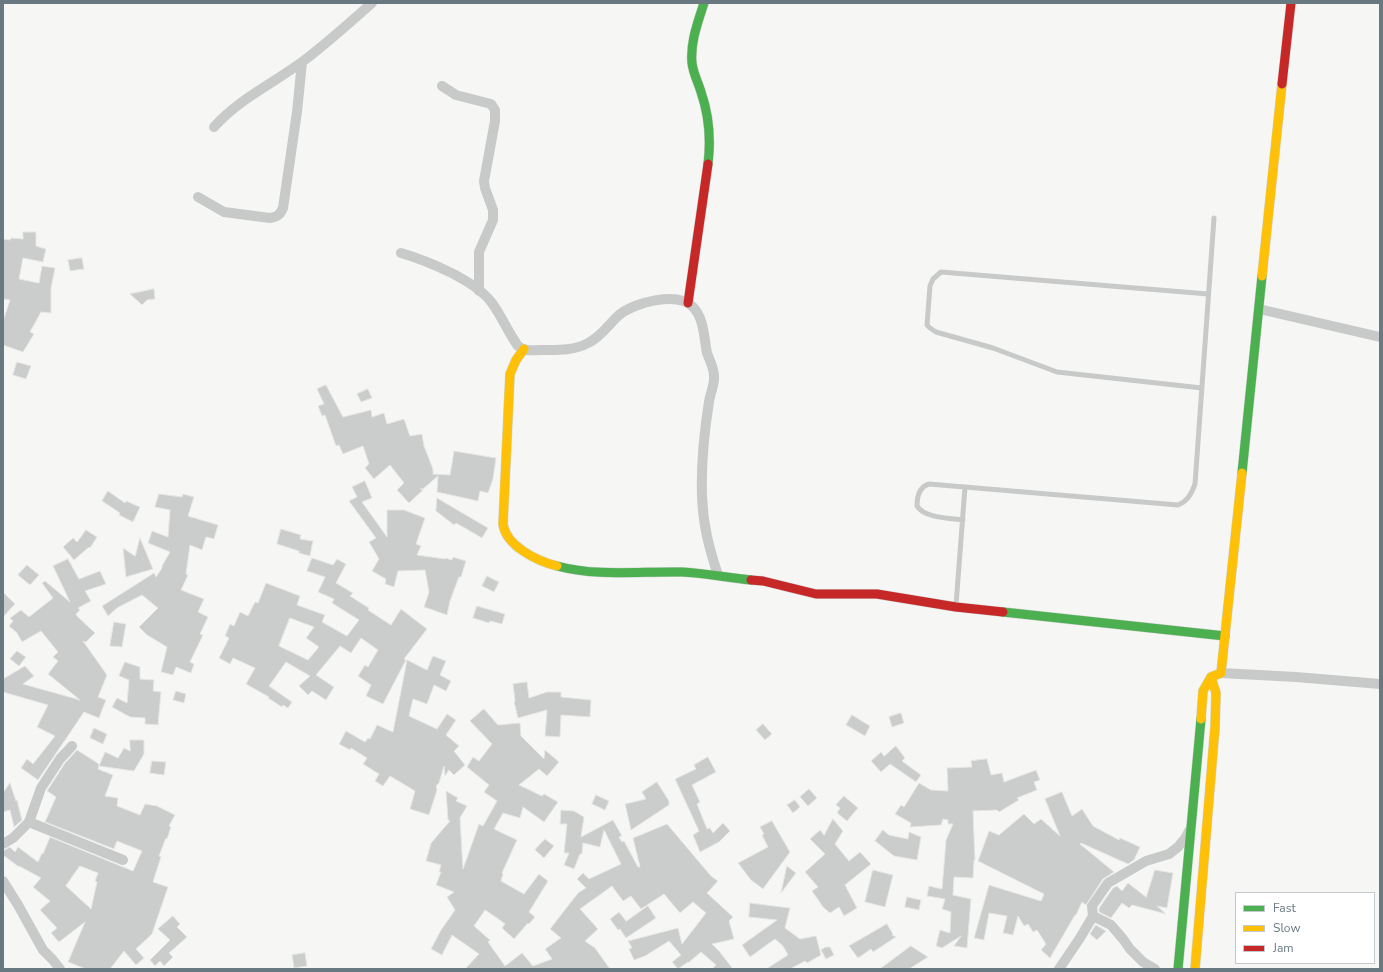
<!DOCTYPE html>
<html>
<head>
<meta charset="utf-8">
<style>
  body { margin:0 }
  #map { position:relative; width:1383px; height:972px; overflow:hidden; background:#f6f6f5; font-family:"Nunito Sans",sans-serif }
  canvas { display:block }
  .frame { position:absolute; inset:0; border:4px solid #697982; pointer-events:none }
  .legend { position:absolute; left:1235px; top:892px; width:140px; height:72px; box-sizing:border-box; background:#fff; border:1px solid #c3c9cd; margin:0; padding:5px 7px; list-style:none; font-size:12px; color:#697982 }
  .legend li { display:flex; align-items:center; gap:8px; height:20px }
  .legend b { width:20px; border:1px solid #c3c9cd }
</style>
</head>
<body>
<div id="map">
<canvas width="1383" height="972"></canvas>
<div class="frame"></div>
<ul class="legend">
<li><b style="height:5px;background:#4caf50"></b>Fast</li>
<li><b style="height:5px;background:#ffc107"></b>Slow</li>
<li><b style="height:5px;background:#c62828"></b>Jam</li>
</ul>
</div>
<script>
const context = document.querySelector('canvas').getContext('2d');
context.lineJoin = 'round';
function fillPath(path, color) { context.fillStyle = color; context.fill(path, 'evenodd'); }
function trace(path, color, width, dash) { context.strokeStyle = color; context.lineWidth = width; context.lineCap = dash ? 'butt' : 'round'; context.setLineDash(dash || []); context.stroke(path); }
const building = new Path2D(`
  M23 232H36V246L46 249 43 262 23 258 19 279 39 283 42 266 55 268 51 288V313L41 312 30 332 34 334 23 352 3 345V321L10 300 3 299V239L10 240 11 238 23 239Z
  M82 258 84 269 70 271 68 260Z
  M154 289 155 299 147 300 142 305 130 294Z
  M17 362 31 366 26 379 13 375Z
  M326 385 343 417 371 410 372 417 384 413 387 424 404 419 410 436 422 434 424 446 433 469V474L450 475 454 451 496 458 493 479 488 493 480 491 478 501 437 492 438 476 423 489H420L423 490 409 503 397 490 404 483 390 465 374 479 365 468 369 464 363 446 343 454 339 445 336 446 325 415 322 416 318 406 324 404 317 389Z
  M368 389 372 398 361 402 357 394Z
  M365 481 372 498 362 502 387 537V510H404L425 518 416 544 421 546 417 555 445 559V558L452 560 453 557 466 561 461 577H459L450 601 447 615 424 607 429 592 425 570 398 571 394 587 385 584 386 579 372 571 379 559 369 542 376 538 349 501 357 497 352 487Z
  M108 491 125 503 126 501 140 507 133 522 119 515 120 513 102 501Z
  M159 494 182 497 183 494 194 497 188 516 218 525 214 539 206 537 202 550 190 545 186 574 188 575 181 590 204 599 198 612 208 617 200 634 203 635 190 662 194 664 191 673 176 667 173 675 161 672 167 647 147 635 139 627 158 608 142 595 117 608 108 616 102 606 154 573 156 577 162 568V566L170 552 148 543 152 531 168 537 170 510 155 507Z
  M437 498 488 528 482 538 456 523 454 525 436 511Z
  M281 529 301 535 300 539 313 541 310 556 299 553V551L277 544Z
  M86 530 97 537 90 548 89 547 74 560 63 547 73 538 77 542Z
  M140 538 153 569 126 577 123 548 135 556Z
  M312 558 333 565 337 559 346 564 336 583 353 593 350 596 369 608 368 610 391 625 401 609 427 629 404 659 406 660 383 704 366 696 371 685 358 676 365 665 368 667 378 650 361 638 351 653 340 646 316 675 334 687 326 700 312 691 308 695 299 686 310 676 286 662 269 686 292 702 288 708 283 705 282 707 268 698 269 697 246 684 255 668 233 658 230 664 219 658 229 638 225 636 230 624 234 626 240 612 248 616 255 602 258 603 266 583 300 596 297 605 325 615 322 622 347 636 359 620 332 603 334 599 318 592 325 577 307 571ZM290 618 314 627 306 638 319 647 308 660 279 646Z
  M68 559 79 579 100 571 106 584 85 591 91 601 78 608 80 610 76 614 77 616 95 633 86 642 83 641 107 675 98 697 106 700 99 718 84 712 38 780 21 768 27 759 33 764 55 736 37 727 48 705 3 692V679L25 666 34 676 23 684 80 700 48 674 58 661 53 657 58 652 41 631 22 642 17 633 9 626 13 621 10 618 21 610 29 617 53 598 42 583 45 581 70 602 53 566Z
  M27 565 39 575 30 585 18 575Z
  M487 576 499 582 494 592 482 586Z
  M3 592 15 604 3 617Z
  M477 606 505 614 502 624 490 621 489 623 473 618Z
  M114 622 126 624 122 647 110 646Z
  M17 651 26 657 19 666 10 659Z
  M433 656 446 661 440 675 451 681 446 691 434 685 427 704 413 699 409 716 437 729 447 714 456 720 446 735 459 746 454 751 465 765 454 775 449 770 445 776 444 766 439 783 436 786 437 790 429 815 410 809 415 791 390 776 383 786 375 781 379 774 363 764 367 758 351 748 350 750 339 744 346 731 365 742 368 738 370 739 377 725 393 732 407 660 427 670Z
  M125 662 140 667V679L154 680 153 691 161 692 158 725 145 724V718L130 717 112 707 117 698 127 703 129 680 119 676Z
  M527 682 529 698 547 692H561V697L591 700 590 717 561 715 560 737 545 736 547 710 518 718 514 702 515 701 513 684Z
  M176 691 186 694 184 703 173 700Z
  M484 709 498 725 520 723 521 736 544 759 545 750 559 762 547 776 539 769 519 785 542 796 544 794 558 802 544 822 523 807 520 818 503 813 494 829 517 840 502 873 503 874 501 881 524 894 539 874 548 881 529 912 535 917 529 924 528 923 514 939 502 928 505 924 497 918 485 910 474 926 490 940 488 942 505 966 522 953 533 966 552 959 545 949 561 938 550 929 578 893 586 888 577 879 583 873 589 879 621 864 604 830 600 847 583 843 582 854H580L574 869 564 865 569 853H564L567 824H560L561 810 574 811 584 817 581 837 613 820 622 836 619 837 622 842 624 841 638 867H640L633 838 667 824 711 876 718 881 707 893 733 917 729 921 734 939 712 944 719 951 733 969H712L716 965 701 952 688 963V962L678 969 672 962 681 955 669 941 645 956 634 960 629 949 632 948 628 941 678 928 682 944 706 913 693 902 680 913 664 894 641 909 631 896 623 901 612 886 580 909 598 929 585 941 595 948 610 969H465L479 954 452 935 442 955 431 949 441 930 455 910 447 897 454 892 436 885 441 872H439L441 865 426 861 431 843 450 821 448 820 446 791 458 798 456 801 467 806 460 818 463 869 479 824 483 826 497 801 484 792 489 785 467 767 473 757 479 761 492 744 470 721Z
  M901 713 904 723 892 727 889 717Z
  M852 715 870 726 865 736 846 725Z
  M763 724 772 734 765 740 756 730Z
  M94 728 107 734 103 744 90 738Z
  M130 740H144V754L134 771 99 766 98 769 113 775 105 796 118 798 117 806 140 815 145 804 157 806 175 815 169 826 171 827 167 839 166 838 159 856 161 857 153 882 168 887 152 934 136 949 144 958 136 965 124 951 110 969H86L68 962 85 922 59 942 51 933 57 928 40 910 50 901 33 887 41 878 19 866V867L3 855V851L10 847 15 852 18 847 38 862 42 853 43 854 50 837 133 871 142 851 117 841 114 849 45 822 56 797 47 791 65 763 77 750 99 764V766L105 752 118 758 124 748 130 751ZM80 866 98 873 95 881 97 882 91 909 66 886Z
  M896 746 905 758 902 761 921 775 916 782 890 764 881 772 871 761 881 752 884 756Z
  M708 757 716 772 692 785 700 802 697 804 707 829 710 828 713 833 723 823 730 831 719 842 700 852 693 835 699 831 675 779 696 769 694 765Z
  M987 759 991 775 1002 773 1004 782 1036 770 1040 780 1034 782 1037 790 1017 798 1019 800 999 812 997 810 973 811 975 860H974L973 878 954 877 953 895 971 899 967 948 954 946 961 936 942 948 936 946 940 930 950 933 951 912 942 909 945 899 927 896 929 886 942 889 946 840 953 824H948V820L943 819 941 825 910 827 911 823 895 814 901 805 904 807 919 783 931 790 948 791 947 768 972 767 971 761Z
  M152 761 166 762 164 775 150 773Z
  M657 782 669 801V805L631 830 625 804 646 799 642 792Z
  M10 783 16 801 17 800 22 820 14 827 10 810 3 812V793Z
  M809 789 817 798 808 806 800 797Z
  M1062 792 1072 816 1082 809 1093 826 1119 840 1120 838 1140 847 1134 860 1128 864 1081 843 1080 844 1114 872 1103 879 1086 905 1082 902 1076 915H1075L1050 958 1041 950 1046 944 1037 930 1033 932 1028 924 1024 926 1018 916 1013 935 1003 933 1007 916 989 913 984 940 974 938 989 885 1041 901 1044 894 978 861 989 831 999 835 1024 814 1034 824 1041 819 1060 836 1045 799Z
  M596 795 609 801 605 810 592 804Z
  M844 796 858 808 847 821 837 813 840 808 836 805Z
  M795 800 800 807 793 813 787 805Z
  M833 819 843 831 835 844 849 861 860 852 871 864 845 885 857 908 844 916 839 907 830 913 823 907 812 891 818 887 805 872 825 854 810 839 820 830 824 835Z
  M772 821 790 852 763 889 751 880 738 863 768 847 762 835 764 834 760 827Z
  M883 830 889 835 908 839 909 832 921 837 917 860 894 856 875 841Z
  M545 839 554 846 544 858 535 850Z
  M787 866 796 873 781 893Z
  M873 870 893 875 885 907 865 902Z
  M1155 870 1173 873 1167 908 1157 906 1166 914 1132 905 1129 908 1122 903 1111 918 1099 912V908L1113 888 1117 886 1122 891 1128 883 1146 897Z
  M907 897 921 900 919 910 905 907Z
  M750 903 790 908 785 928 800 939 816 936 821 955 807 963 805 961 790 969H766L788 955 783 946 775 939 750 957 742 945 777 920 749 917Z
  M648 906 656 918 626 938 620 929 618 930 610 919 619 912 626 921Z
  M173 916 180 924 177 927 187 937 169 953 173 957 164 966 160 961 155 966 150 960 170 940 158 929Z
  M887 924 893 934 892 935 896 937 873 952 871 949 858 958 849 946Z
  M1096 925 1106 931 1097 940 1090 934Z
  M911 946 928 957 909 969H880Z
  M826 947H830L834 955 826 959 821 950Z
  M305 953 307 966 294 968 292 955Z`);
const lane = new Path2D(`
  M1202 388 1057 372 993 348 936 332 930 328 927 325 930 286 933 279 941 272 1208 294
  M963 520C950 518 924 518 917 506 917 496 919 487 929 484L1178 505C1187 502 1192 493 1195 484L1214 218
  M956 605 965 487`);
const street = new Path2D(`
  M442 86 456 95 491 104 495 110V121L484 181 485 188 493 210V220L479 252V291
  M214 127C239 99 272 84 302 62 326 44 349 23 372 3
  M198 197 224 212 270 218C277 217 280 215 283 208L297 112 302 62
  M401 253C428 261 475 280 492 303 502 317 508 332 518 346 525 352 532 350 541 350 556 350 574 351 588 343 601 337 609 324 619 315 635 302 678 291 693 307 704 318 704 338 707 353 710 361 715 370 714 379 714 386 710 394 709 402 704 433 701 465 702 496 703 525 709 548 718 575
  M1259 309 1380 337
  M1221 673 1296 677 1380 684
  M29 822 123 860
  M3 844 13 838 29 822 41 788 60 759 72 746
  M3 881 18 905 43 950 53 960 60 969
  M1093 916 1111 925 1123 939 1130 949 1143 962 1155 969
  M1059 969 1080 938 1093 916 1092 906 1108 883 1146 861 1169 854 1178 847 1186 837 1189 831`);
const fast = new Path2D(`
  M704 3C698 22 690 42 692 63 693 73 698 82 701 92 709 115 711 139 708 164
  M1242 473 1262 276
  M557 566C598 577 640 571 682 572 705 573 728 578 751 580
  M1003 612 1225 636
  M1178 969 1201 719`);
const slow = new Path2D(`
  M1262 276 1282 84
  M524 349 516 360 510 374 503 524C506 546 537 561 557 566
  M1201 719 1203 691 1211 677 1221 673 1242 473
  M1195 969 1215 727 1216 693 1211 677`);
const jam = new Path2D(`
  M1282 84 1291 3
  M688 303 708 164
  M751 580 763 581 816 594H877L956 607 1003 612`);
fillPath(building, '#cbcdcd');
trace(building, '#e6e6e4', 1);
trace(fast, '#d2d3d3', 10);
trace(slow, '#d2d3d3', 10);
trace(jam, '#d2d3d3', 10);
trace(lane, '#c8caca', 5);
trace(street, '#c8caca', 10);
trace(fast, '#4caf50', 9);
trace(slow, '#ffc107', 9);
trace(jam, '#c62828', 9);
</script>
</body>
</html>
